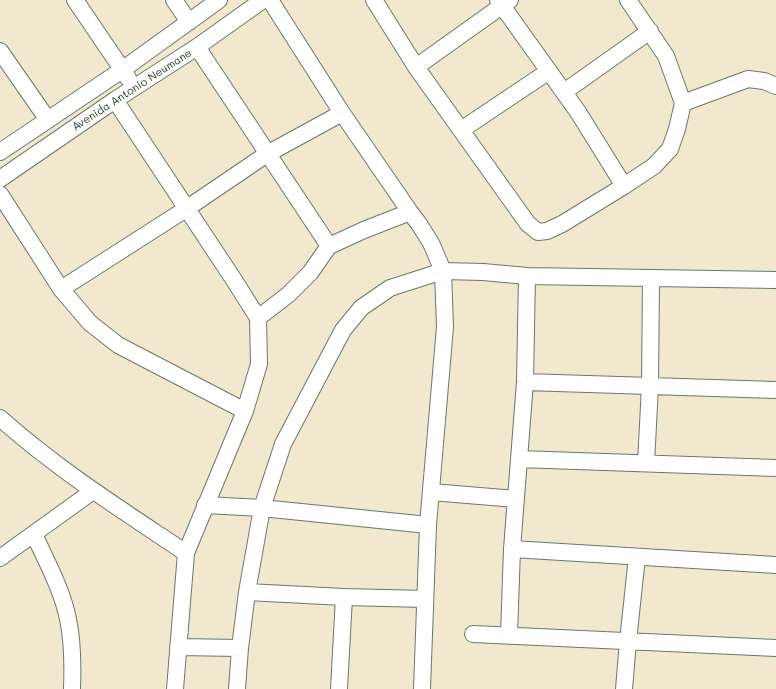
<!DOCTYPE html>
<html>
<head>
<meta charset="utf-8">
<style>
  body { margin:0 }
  canvas { display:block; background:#f1e8ce }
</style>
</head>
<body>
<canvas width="776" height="689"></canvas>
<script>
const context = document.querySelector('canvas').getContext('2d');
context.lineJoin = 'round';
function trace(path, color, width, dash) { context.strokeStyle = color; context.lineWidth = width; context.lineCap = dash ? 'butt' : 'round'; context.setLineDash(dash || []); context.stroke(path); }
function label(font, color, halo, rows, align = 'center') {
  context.font = font + ' Mali,sans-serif'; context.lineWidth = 3; context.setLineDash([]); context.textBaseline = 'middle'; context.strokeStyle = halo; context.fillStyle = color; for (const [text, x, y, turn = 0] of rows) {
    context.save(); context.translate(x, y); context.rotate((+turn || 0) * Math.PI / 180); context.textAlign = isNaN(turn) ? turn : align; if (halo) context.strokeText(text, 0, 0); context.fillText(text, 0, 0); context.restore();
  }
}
const minor = new Path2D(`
  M75 0 128 78
  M174 0 189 22
  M270 0 342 113 410 212 419 224 431 243 443 271 445 327 428 525 422 689
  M374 0 416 67 528 224 538 232 547 231 562 224 624 186 654 166 670 149 677 129 683 103 666 56 628 0
  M498 0 578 112 624 186
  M197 47 329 246
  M0 51 48 120
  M416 67 510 0
  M564 92 650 31
  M115 100 234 280 258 318 259 364 245 411
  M683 103 748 79 764 81 776 86
  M461 130 549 71
  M0 152 122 70 219 0
  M0 179 115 100 197 47 263 0
  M0 194 61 289 90 323 118 345 245 411 186 553 175 689
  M61 289 186 209 267 154 342 113
  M258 318 289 294 310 273 329 246 364 230 410 212
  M525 382 776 390
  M0 418C57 469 122 510 186 553
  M519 459 776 468
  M646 463 650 386 651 278
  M431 492 516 499
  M205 505 262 508 428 525
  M34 534C46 561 62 589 68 619 73 643 73 664 72 689
  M512 549 776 565
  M0 558 93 491
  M247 592 344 597
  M473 634 776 648
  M509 636 512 549 525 382 527 276
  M178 647 240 648
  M237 689 240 648 247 592 262 508 283 444 343 330 361 308 390 288 443 271 483 272 527 276 776 280
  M339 689 344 597 425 599
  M624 689 628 641 637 557`);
const streetNames = [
  ["Avenida Antonio Neumane",132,90,-33]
];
trace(minor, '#68796a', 18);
trace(minor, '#fff', 16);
label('11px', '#1f3d34', '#fdfcf7', streetNames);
</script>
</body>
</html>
